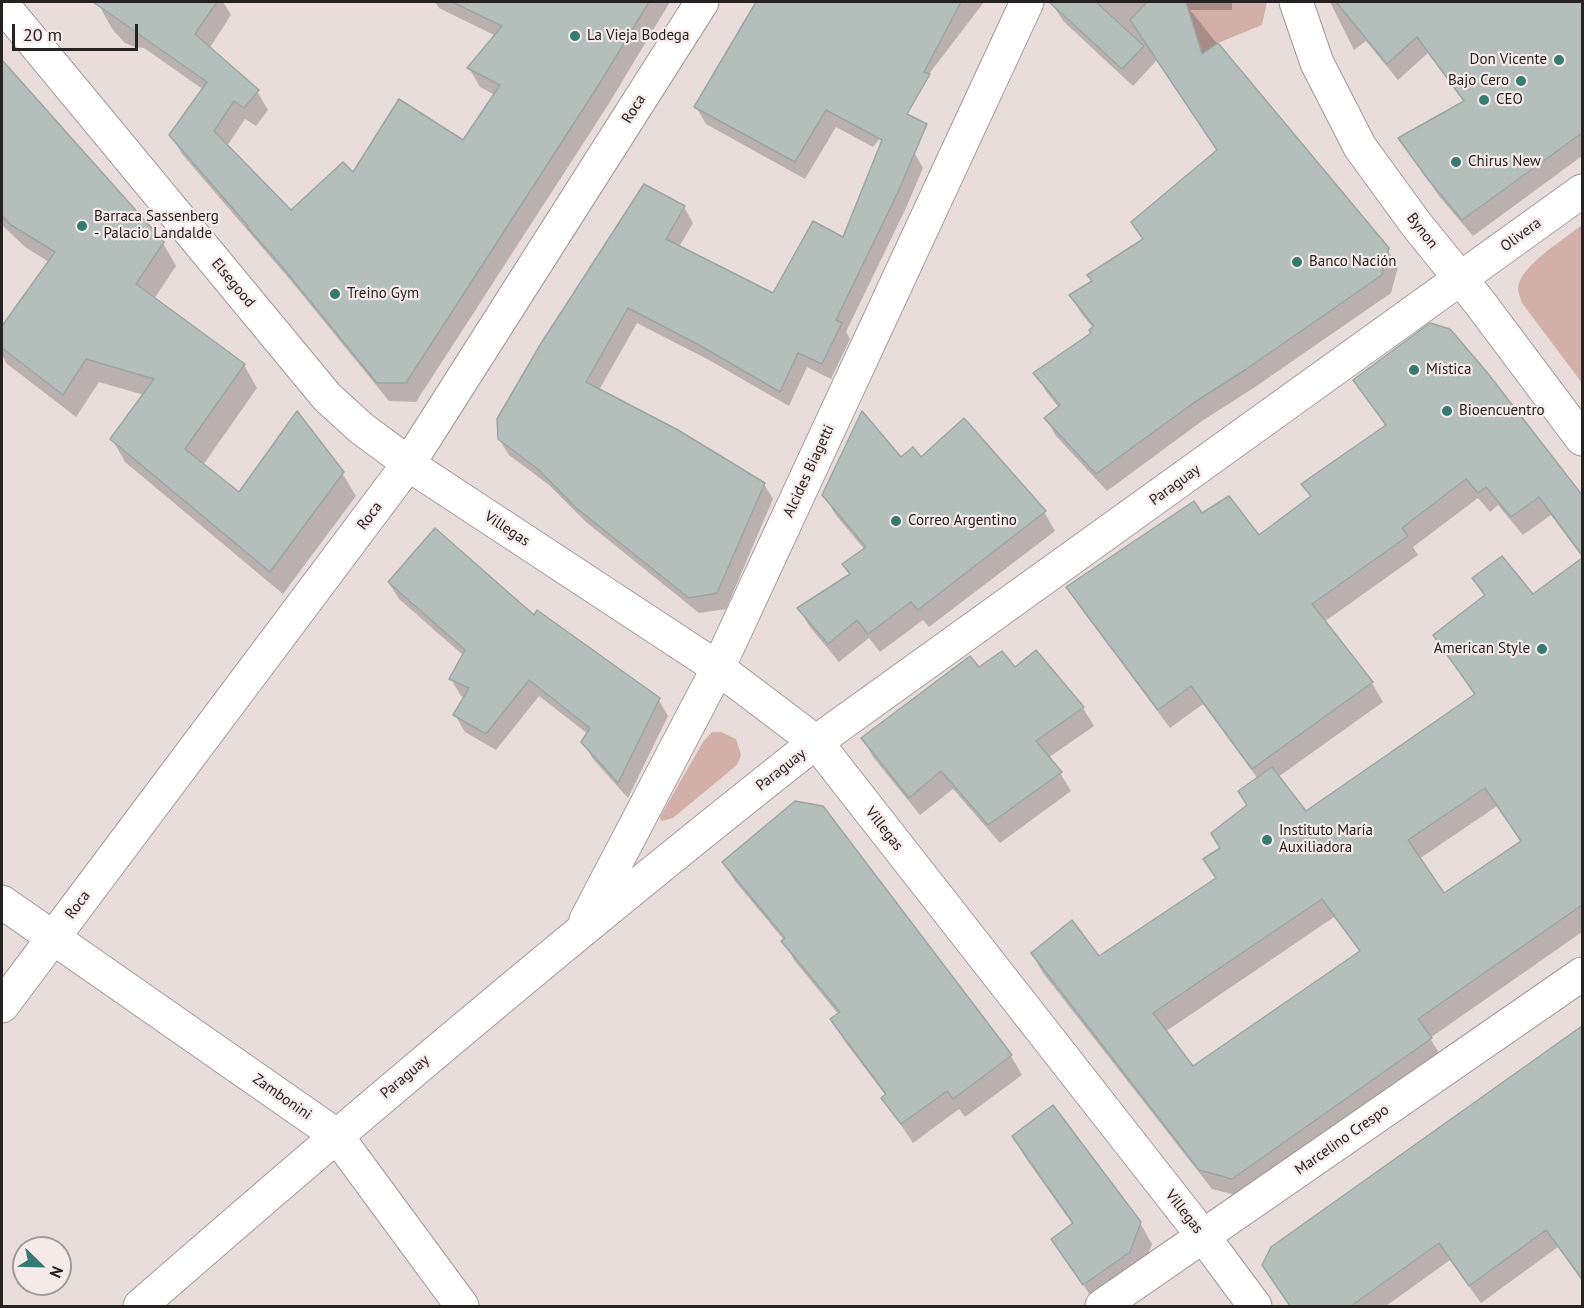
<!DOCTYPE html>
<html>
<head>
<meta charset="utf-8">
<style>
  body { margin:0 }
  #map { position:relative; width:1584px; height:1308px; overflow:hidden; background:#e8dddb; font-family:"PT Sans",sans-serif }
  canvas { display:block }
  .frame { position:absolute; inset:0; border:3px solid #262221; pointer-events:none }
  .north { position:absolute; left:12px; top:1236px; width:60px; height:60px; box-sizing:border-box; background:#f5eae8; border:2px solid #a29a98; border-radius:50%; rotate:113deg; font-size:16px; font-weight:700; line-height:24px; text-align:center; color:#262221 }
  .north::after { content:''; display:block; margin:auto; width:21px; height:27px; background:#367b71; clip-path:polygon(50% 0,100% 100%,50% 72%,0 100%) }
  .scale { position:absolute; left:12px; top:24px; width:126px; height:27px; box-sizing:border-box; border:3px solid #262221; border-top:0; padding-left:8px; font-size:18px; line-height:21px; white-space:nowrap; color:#262221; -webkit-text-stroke:4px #f5eae8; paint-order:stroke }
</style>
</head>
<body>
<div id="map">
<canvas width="1584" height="1308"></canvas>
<div class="frame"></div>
<div class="north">N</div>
<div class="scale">20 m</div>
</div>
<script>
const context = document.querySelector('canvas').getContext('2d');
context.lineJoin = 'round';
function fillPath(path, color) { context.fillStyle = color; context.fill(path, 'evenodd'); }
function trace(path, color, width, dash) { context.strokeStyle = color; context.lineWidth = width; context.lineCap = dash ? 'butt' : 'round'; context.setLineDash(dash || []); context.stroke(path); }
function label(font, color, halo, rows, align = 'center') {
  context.font = font + ' "PT Sans",sans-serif'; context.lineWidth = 4.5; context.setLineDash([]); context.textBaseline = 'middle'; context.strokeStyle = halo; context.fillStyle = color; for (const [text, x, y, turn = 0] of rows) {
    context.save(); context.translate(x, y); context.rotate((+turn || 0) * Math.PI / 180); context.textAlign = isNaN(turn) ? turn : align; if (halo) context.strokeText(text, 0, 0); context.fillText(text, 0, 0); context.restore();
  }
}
const green = new Path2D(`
  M1186 2H1267L1262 25 1218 43 1202 54Z
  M1582 225V383L1522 303C1521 299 1518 293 1518 289 1518 267 1566 238 1582 225Z
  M712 732H721L736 739 741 755 737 765 673 818 662 821 660 819 661 815 703 742Z`);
const shadow = new Path2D(`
  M100 2H223L231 15 209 49 257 91 268 110 256 126 245 119 227 146 291 212 354 175 463 142 495 95 480 87 469 68 496 36 439 8 435 2H670L608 105 416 402 389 401 292 282 182 154 171 135 204 90 144 48 135 47 125 43 113 30 102 11Z
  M758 2H984L887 129 914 152 923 168 906 208 846 332 850 339 831 379 807 367 789 406 709 360 637 323 599 390 764 484 773 499 726 609 699 613 586 522 549 485 509 455 499 439 684 207 693 223 679 247 773 295 844 239 887 129 873 147 836 127 805 179 706 124 696 107Z
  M1053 2H1232V10H1190L1306 154 1387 249 1398 267 1391 293 1255 387 1202 421 1107 491 1056 436 1046 418 1059 408 1046 391 1035 373 1092 333 1094 329 1081 313 1071 296 1093 282 1143 240 1133 222 1218 151 1157 60 1133 86 1063 21 1052 3Z
  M1330 2H1582V156L1473 236 1439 196 1400 138 1464 102 1428 53 1398 80 1366 41 1354 50Z
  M2 62 163 243 176 266 154 299 244 365 257 388 203 465 239 495 342 473 356 496 283 594 125 462 112 439 144 395 99 382 76 417 6 363 2 354V328L49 262 25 247 2 225Z
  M1355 380 1530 428 1582 497V557L1551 515 1523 535 1498 505 1490 512 1478 498 1413 547 1418 555 1324 622 1372 683 1383 702 1278 777 1306 813 1475 696 1435 635 1485 597 1474 579 1533 596 1582 560V932L1430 1038 1442 1058 1244 1197 1212 1189 1043 973 1032 954 1099 958 1217 879 1205 859 1222 849 1248 806 1258 779 1203 704 1170 728 1079 606 1068 587 1202 515 1259 537 1311 498 1303 484 1386 427ZM1497 806 1521 842 1444 896 1419 859ZM1334 917 1361 952 1192 1068 1165 1032Z
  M964 420 1044 512 1055 531 929 627 923 620 880 652 869 638 839 662 810 627 799 609 851 576 844 564 865 550 835 514 824 495 901 459H921Z
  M389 583 534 617 658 699 668 716 628 798 593 759 583 742 588 734 539 696 496 750 465 732 455 715 465 698 461 696 451 679 464 656 399 599Z
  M1036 652 1083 708 1094 726 1048 758 1060 773 1071 791 1000 843 953 789 920 815 873 757 863 738 978 669H1014Z
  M723 862 1011 1056 1022 1075 965 1117 959 1109 913 1143 883 1098 886 1096 843 1039 832 1020 839 1015 794 960 784 940 735 881Z
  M1582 1029V1281L1558 1247 1481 1303 1450 1260 1386 1306H1328L1315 1289 1290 1306 1263 1265 1272 1248Z
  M1014 1136 1140 1223 1152 1244 1141 1272 1096 1304 1053 1239 1073 1225 1025 1157Z`);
const building = new Path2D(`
  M93 2H217L195 34 259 90 244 108 234 101 214 131 291 210 343 162 353 172 399 99 463 140 500 85 467 68 502 26 452 2H649L598 86 406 383H377L279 263 247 227 248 226 169 135 207 82Z
  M756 2H961L924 72 930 74 907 114 927 124 898 192 836 320 842 323 822 364 798 353 780 392 699 345 628 308 586 382 678 430 765 483 717 593 689 598 575 507 539 470 498 439 497 419 540 345 644 184 685 206 666 239 773 293 813 221 843 237 882 140 826 110 795 162 694 107Z
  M1049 2H1096L1144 46 1122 69Z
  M1147 2H1186L1202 54 1218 43 1389 248 1382 275 1245 370 1192 404 1096 474 1044 418 1060 405 1033 373 1091 333 1089 330 1094 326 1069 295 1092 281 1087 275 1143 239 1131 222 1217 150 1130 20Z
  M1336 2H1582V133L1462 220 1427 178 1398 138 1464 101 1417 37 1387 64Z
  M2 60 164 242 136 284 245 364 185 449 239 492 297 411 344 472 270 572 110 439 154 379 86 359 63 395 2 348V326L55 252 11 225 2 216Z
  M1430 323 1450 329 1486 371 1582 495V555L1539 497 1511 517 1486 487 1478 493 1466 479 1402 528 1408 536 1312 604 1373 682 1252 769 1191 686 1158 710 1066 587 1194 501 1202 513 1229 496 1259 535 1311 496 1301 484 1386 425 1353 380Z
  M862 411 901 457 913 447 921 457 964 418 1046 511 918 610 911 602 868 634 857 620 828 644 797 608 850 574 842 564 866 547 822 495Z
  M435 528 534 615 537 610 660 698 618 783 581 742 590 728 529 680 486 734 453 715 469 688 449 679 465 650 388 582Z
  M1502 556 1533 594 1582 558V905L1418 1019 1432 1038 1232 1179 1199 1170 1031 953 1072 920 1099 956 1216 878 1203 859 1220 848 1211 833 1247 805 1238 791 1272 767 1306 811 1475 694 1433 635 1485 595 1472 578ZM1485 788 1521 841 1444 893 1408 840ZM1322 899 1360 951 1193 1066 1153 1013Z
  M1036 650 1084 707 1036 741 1062 772 988 825 941 771 909 798 861 738 970 656 979 667 1002 651 1015 667Z
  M795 801 823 806 1012 1055 953 1099 947 1091 901 1124 881 1098 886 1094 830 1019 840 1012 781 941 785 938 722 862Z
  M1582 1026V1279L1546 1230 1469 1286 1439 1243 1351 1306H1290L1262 1265 1271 1247Z
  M1053 1105 1141 1222 1130 1252 1083 1285 1051 1239 1073 1223 1012 1136Z`);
const minor = new Path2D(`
  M1296 2 1317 63 1360 147 1416 224 1480 303 1582 439
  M2 4 327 397 361 428 423 474 718 668 816 742 1203 1236 1255 1306
  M2 902 336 1135 462 1306
  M586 920 718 668 1027 2
  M2 1006 409 463 702 2
  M140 1306C361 1113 585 924 816 742L1582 191
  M1102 1306 1582 974`);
const markers = [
  [575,36,6,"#367b71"],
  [1559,60,6,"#367b71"],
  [1521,81,6,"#367b71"],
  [1484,100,6,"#367b71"],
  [1456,162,6,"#367b71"],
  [82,226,6,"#367b71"],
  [1297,262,6,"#367b71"],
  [335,294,6,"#367b71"],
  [1414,370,6,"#367b71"],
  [1447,411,6,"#367b71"],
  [896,521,6,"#367b71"],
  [1542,649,6,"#367b71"],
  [1267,840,6,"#367b71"]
];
const poiNames = [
  ["La Vieja Bodega",587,36],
  ["Don Vicente",1547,60,"right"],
  ["Bajo Cero",1509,81,"right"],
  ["CEO",1496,100],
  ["Chirus New",1468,162],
  ["Barraca Sassenberg",94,217],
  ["- Palacio Landalde",94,234],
  ["Banco Nación",1309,262],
  ["Treino Gym",347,294],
  ["Mística",1426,370],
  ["Bioencuentro",1459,411],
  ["Correo Argentino",908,521],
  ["American Style",1530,649,"right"],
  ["Instituto María",1279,831],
  ["Auxiliadora",1279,848]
];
const streetNames = [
  ["Roca",634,109,-58],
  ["Bynon",1422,231,52],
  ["Olivera",1521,235,-36],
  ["Elsegood",233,283,50],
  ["Alcides Biagetti",809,471,-65],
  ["Paraguay",1175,485,-36],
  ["Roca",370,516,-53],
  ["Villegas",507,529,33],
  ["Paraguay",781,770,-38],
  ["Villegas",884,829,52],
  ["Roca",78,905,-53],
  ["Paraguay",405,1077,-40],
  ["Zambonini",282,1097,35],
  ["Marcelino Crespo",1342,1140,-35],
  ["Villegas",1184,1212,52]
];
fillPath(green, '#d3afaa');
fillPath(shadow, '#0003');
fillPath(building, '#b4bfbc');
trace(building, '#9ba6a3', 1.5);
trace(minor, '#a29896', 35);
trace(minor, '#fff', 33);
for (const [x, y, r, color] of markers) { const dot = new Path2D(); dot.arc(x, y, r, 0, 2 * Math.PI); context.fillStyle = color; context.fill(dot); trace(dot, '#f5eae8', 2); }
label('15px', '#262221', '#f5eae8', poiNames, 'left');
label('15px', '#262221', '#f5eae8', streetNames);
</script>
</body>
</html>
